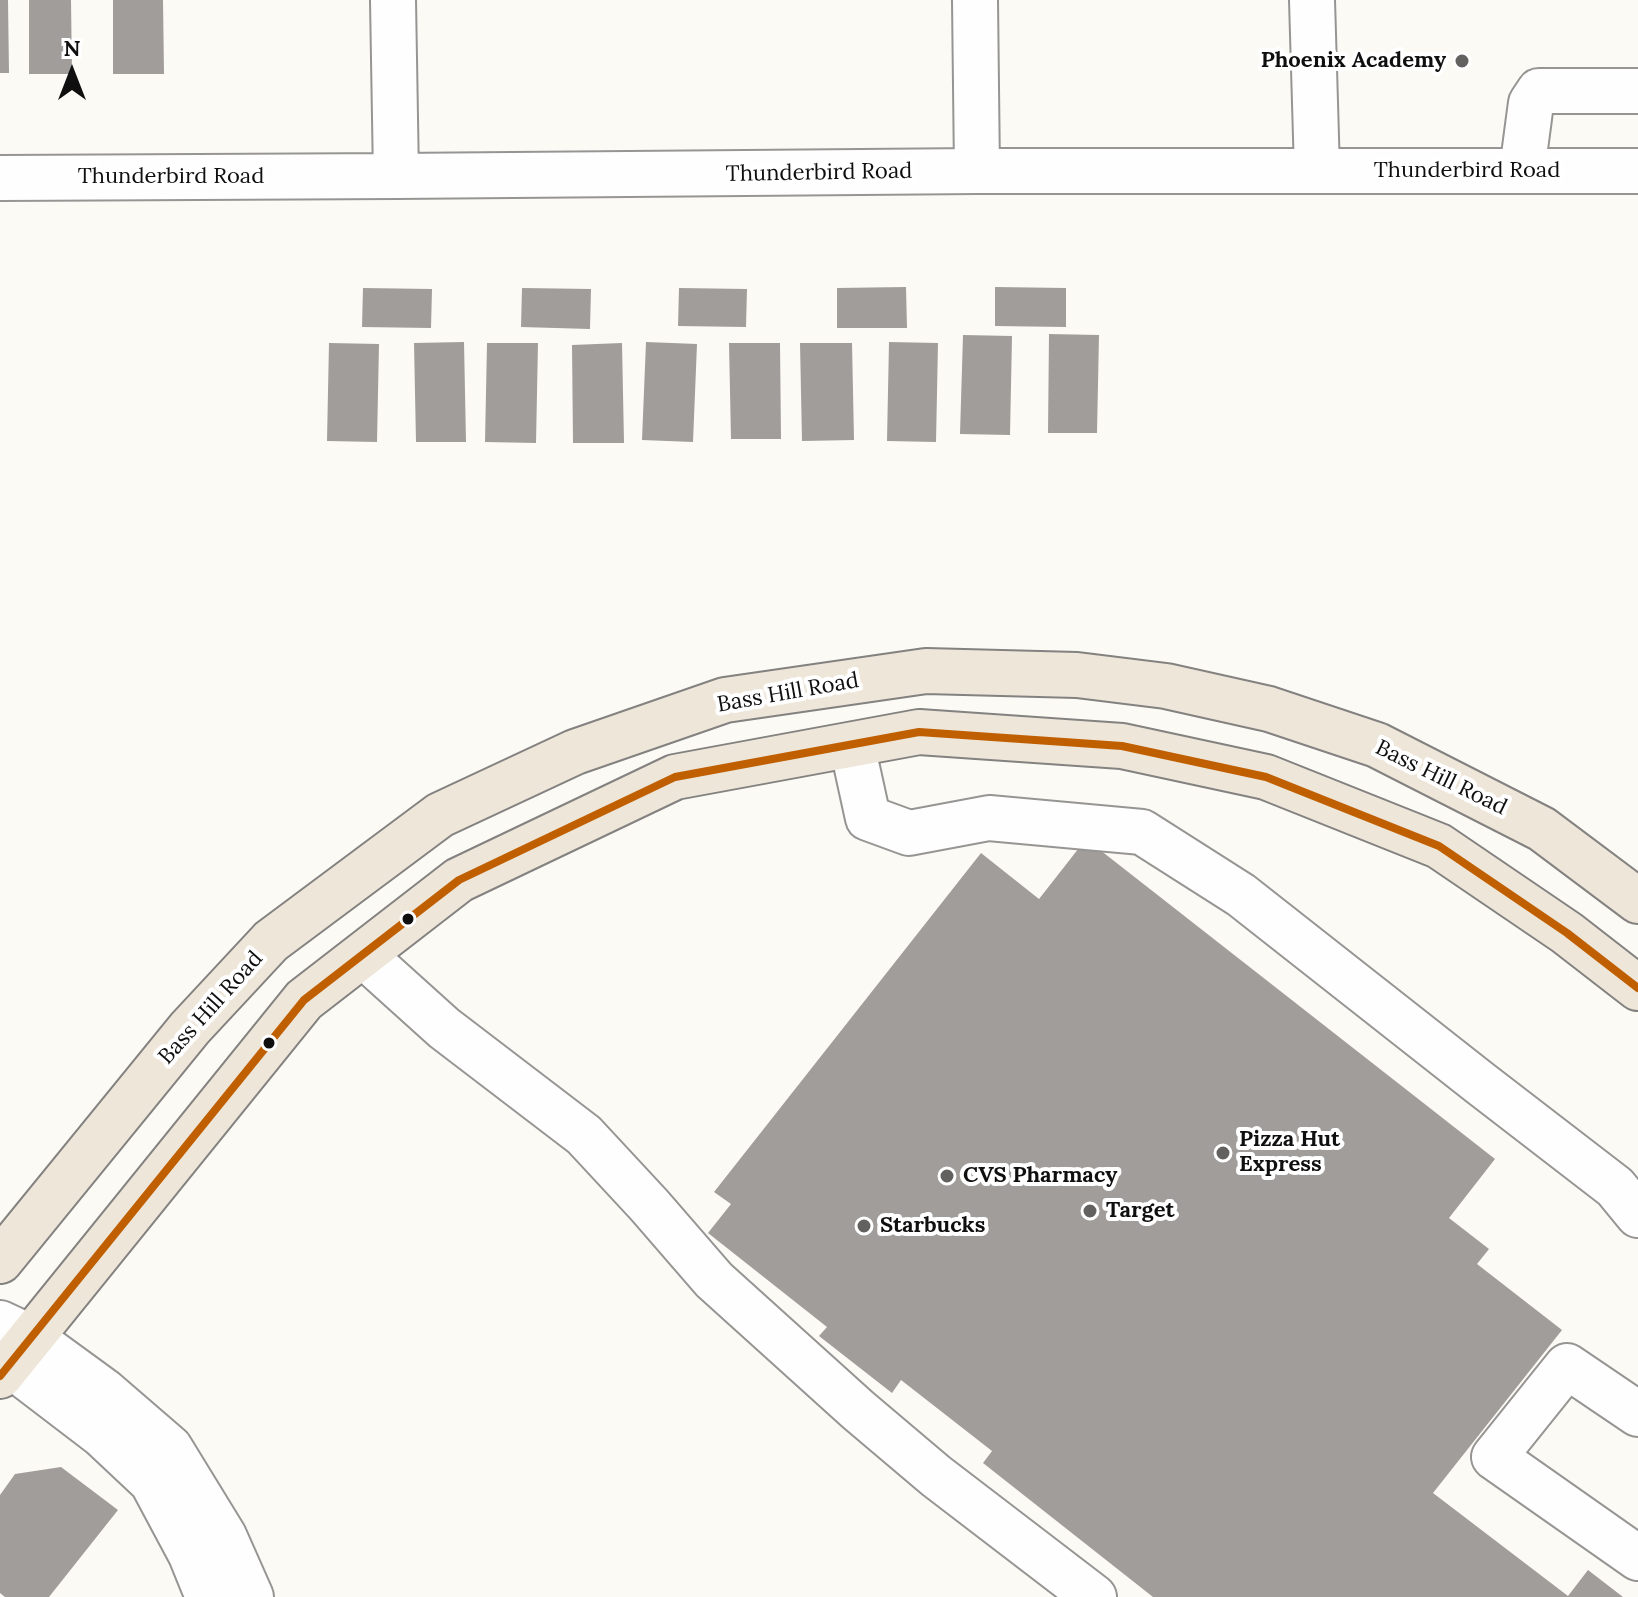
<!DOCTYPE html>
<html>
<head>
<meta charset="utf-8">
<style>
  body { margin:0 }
  #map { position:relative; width:1638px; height:1597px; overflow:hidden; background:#fcfaf5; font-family:Lora,serif }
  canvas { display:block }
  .north { position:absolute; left:32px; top:32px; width:80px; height:80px; -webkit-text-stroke:6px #fff; paint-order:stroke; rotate:0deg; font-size:22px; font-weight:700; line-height:32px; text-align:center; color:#0f0f0f }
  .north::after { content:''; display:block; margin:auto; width:28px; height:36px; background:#0f0f0f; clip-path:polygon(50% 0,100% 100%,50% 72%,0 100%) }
</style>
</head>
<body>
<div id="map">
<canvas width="1638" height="1597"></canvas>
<div class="north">N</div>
</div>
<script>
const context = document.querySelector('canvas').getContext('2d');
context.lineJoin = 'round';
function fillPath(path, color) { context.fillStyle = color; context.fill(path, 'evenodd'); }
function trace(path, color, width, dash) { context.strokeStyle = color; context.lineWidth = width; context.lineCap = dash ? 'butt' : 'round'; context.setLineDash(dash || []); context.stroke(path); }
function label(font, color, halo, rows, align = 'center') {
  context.font = font + ' Lora,serif'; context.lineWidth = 8; context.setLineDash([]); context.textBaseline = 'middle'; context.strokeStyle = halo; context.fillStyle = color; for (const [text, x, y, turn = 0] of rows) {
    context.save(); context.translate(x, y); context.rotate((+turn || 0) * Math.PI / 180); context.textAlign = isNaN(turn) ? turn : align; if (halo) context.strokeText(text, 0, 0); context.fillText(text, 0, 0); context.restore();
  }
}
const building = new Path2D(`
  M0 0H8L9 73H0Z
  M29 0H71L72 74H29Z
  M113 0H163L164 74H113Z
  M906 287 907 328H837V288Z
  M995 287 1066 288V327L995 326Z
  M363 288 432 289 431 328 362 327Z
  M522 288 591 289 590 329 521 327Z
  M679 288 747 289 746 327 678 326Z
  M1049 334 1099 335 1097 433H1048Z
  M963 335 1012 336 1010 435 960 434Z
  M464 342 466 442H416L414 343Z
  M646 342 697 344 693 442 642 440Z
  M889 342 938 343 936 442 887 441Z
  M329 343 379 344 377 442 327 441Z
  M487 343H538L536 443 485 442Z
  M622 343 624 443H573L572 345Z
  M729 343H780L781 439H731Z
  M800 343H852L854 440 802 441Z
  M1086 839 1495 1159 1449 1218 1489 1249 1477 1264 1562 1330 1433 1493 1568 1596 1588 1570 1623 1597H1153L983 1463 992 1451 901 1380 892 1393 819 1336 827 1327 708 1233 731 1204 714 1192 981 853 1039 899Z
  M61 1467 118 1510 49 1597H5L0 1593V1495L15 1474Z`);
const minor = new Path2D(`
  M393 0 396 176
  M975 0 977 171
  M1312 0 1317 171
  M1522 171 1531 103 1539 91H1638
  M0 178 396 176 977 171H1638
  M852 745 868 818 909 833 989 818 1142 832 1241 895 1480 1083 1615 1187 1638 1215
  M363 955 444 1028 584 1135 649 1205 714 1280 858 1410 936 1476 1094 1597
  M0 1323 30 1337 104 1391 170 1448 224 1536 251 1597
  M0 1352 9 1364 102 1435 152 1482 191 1555 208 1597
  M1638 1414 1567 1366 1494 1457 1638 1558`);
const major = new Path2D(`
  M0 1261 190 1028 271 941 440 815 575 752 725 700 926 671 1077 675 1166 686 1269 709 1377 745 1542 829 1638 901
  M0 1376 304 1000 459 880 675 777 919 732 1122 746 1266 777 1439 846 1567 933 1638 988`);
const bus1 = new Path2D(`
  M0 1376 304 1000 459 880 675 777 919 732 1122 746 1266 777 1439 846 1567 933 1638 988`);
const markers = [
  [1462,61,8,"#626160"],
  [408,919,7,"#0f0f0f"],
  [269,1043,7,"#0f0f0f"],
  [1223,1153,8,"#626160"],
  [947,1176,8,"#626160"],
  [1090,1211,8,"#626160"],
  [864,1226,8,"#626160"]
];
const poiNames = [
  ["Phoenix Academy",1446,61,"right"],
  ["Pizza Hut",1239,1140],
  ["Express",1239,1165],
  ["CVS Pharmacy",963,1176],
  ["Target",1106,1211],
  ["Starbucks",880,1226]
];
const streetNames = [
  ["Thunderbird Road",1467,171],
  ["Thunderbird Road",819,173,-1],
  ["Thunderbird Road",171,177],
  ["Bass Hill Road",788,693,-10],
  ["Bass Hill Road",1441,778,26],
  ["Bass Hill Road",211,1008,-48]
];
fillPath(building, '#a09d9a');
trace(minor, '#969593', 48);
trace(major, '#838280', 48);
trace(minor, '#fffefe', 44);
trace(major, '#eee6d9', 44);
trace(bus1, '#bf5f00', 8);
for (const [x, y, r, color] of markers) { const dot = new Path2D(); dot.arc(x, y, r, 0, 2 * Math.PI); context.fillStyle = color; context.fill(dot); trace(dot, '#fff', 3); }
label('bold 22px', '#0f0f0f', '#fff', poiNames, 'left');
label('22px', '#0f0f0f', '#fff', streetNames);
</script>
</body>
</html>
